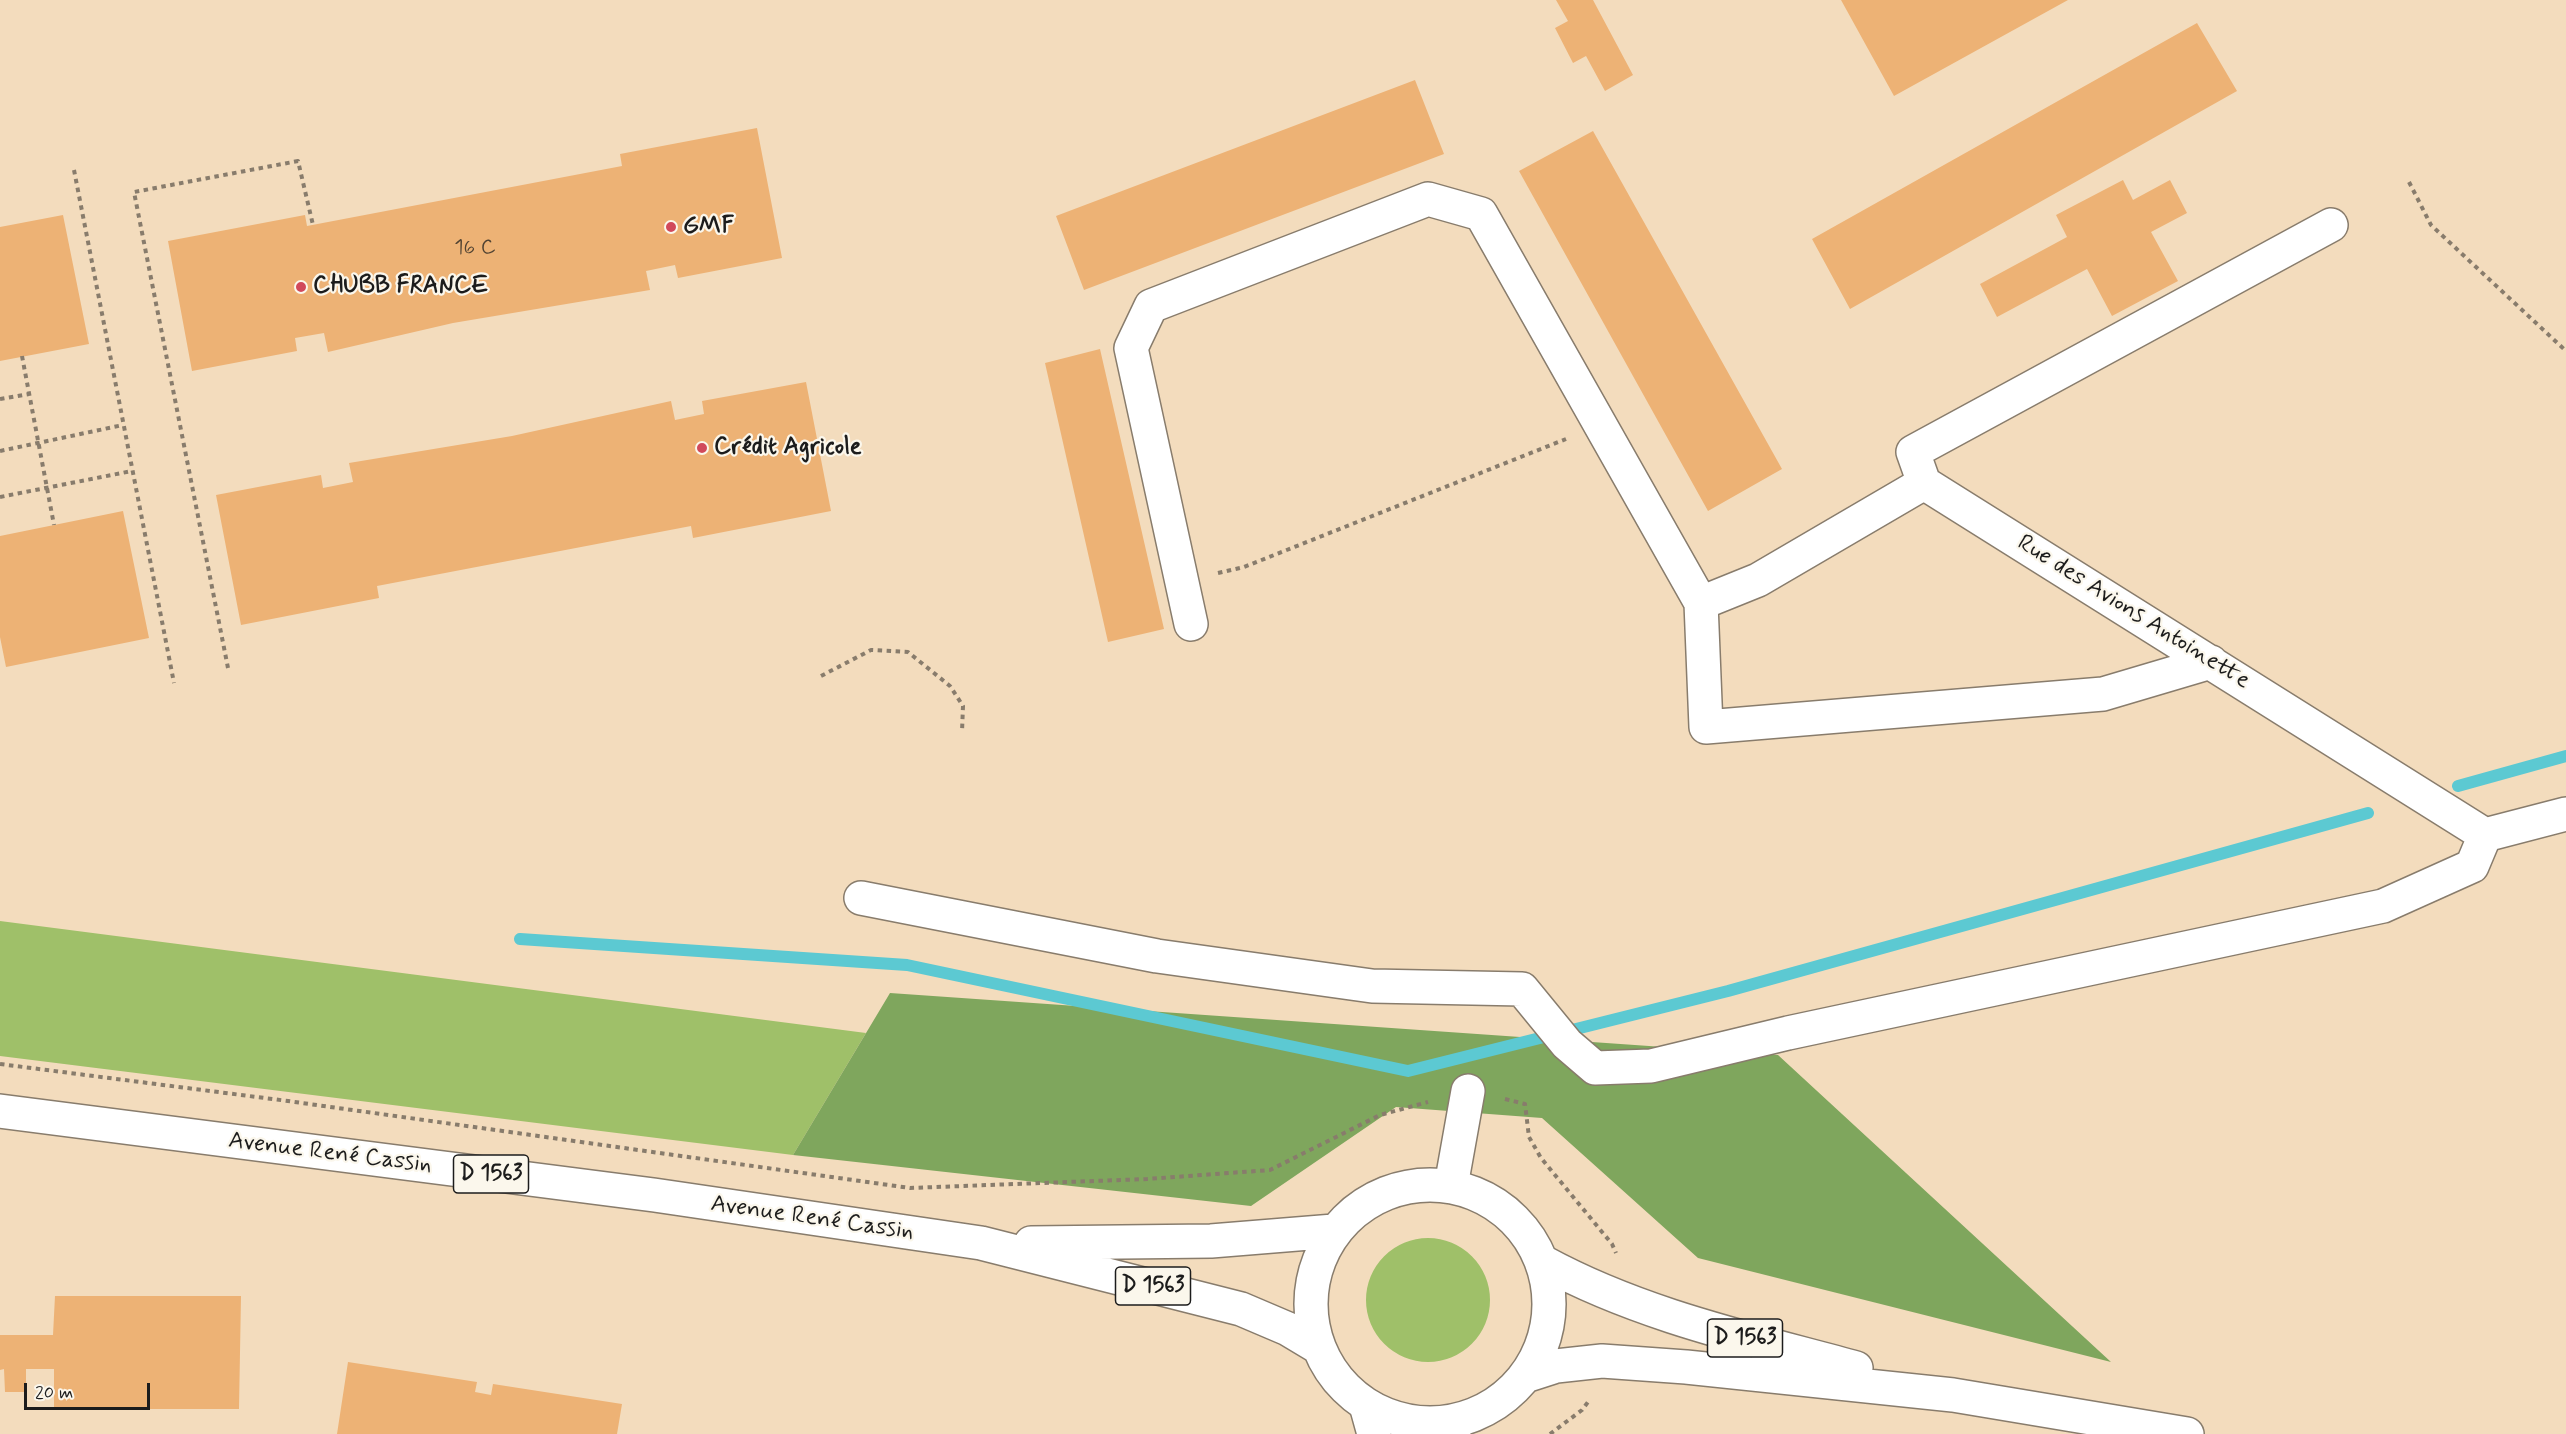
<!DOCTYPE html>
<html>
<head>
<meta charset="utf-8">
<style>
  body { margin:0 }
  #map { position:relative; width:2566px; height:1434px; overflow:hidden; background:#f3dcbd; font-family:Mynerve,sans-serif }
  canvas { display:block }
  .scale { position:absolute; left:24px; top:1383px; width:126px; height:27px; box-sizing:border-box; border:3px solid #1c1c1c; border-top:0; padding-left:8px; font-size:18px; line-height:21px; white-space:nowrap; color:#1c1c1c; -webkit-text-stroke:4px #fbf7ec; paint-order:stroke }
</style>
</head>
<body>
<div id="map">
<canvas width="2566" height="1434"></canvas>
<div class="scale">20 m</div>
</div>
<script>
const context = document.querySelector('canvas').getContext('2d');
context.lineJoin = 'round';
function fillPath(path, color) { context.fillStyle = color; context.fill(path, 'evenodd'); }
function trace(path, color, width, dash) { context.strokeStyle = color; context.lineWidth = width; context.lineCap = dash ? 'butt' : 'round'; context.setLineDash(dash || []); context.stroke(path); }
function label(font, color, halo, rows, align = 'center') {
  context.font = font + ' Mynerve,sans-serif'; context.lineWidth = 4.5; context.setLineDash([]); context.textBaseline = 'middle'; context.strokeStyle = halo; context.fillStyle = color; for (const [text, x, y, turn = 0] of rows) {
    context.save(); context.translate(x, y); context.rotate((+turn || 0) * Math.PI / 180); context.textAlign = isNaN(turn) ? turn : align; if (halo) context.strokeText(text, 0, 0); context.fillText(text, 0, 0); context.restore();
  }
}
const green = new Path2D(`
  M0 921 866 1033 793 1155 0 1056Z
  M1366 1300a62 62 0 1 1 124 0a62 62 0 1 1-124 0Z`);
const forest = new Path2D(`
  M890 993 1778 1055 2111 1362 1698 1258 1542 1118 1396 1107 1251 1206 793 1155Z`);
const stream = new Path2D(`
  M2458 786 2566 756
  M520 939 907 965 1408 1071 1728 991 2368 813`);
const building = new Path2D(`
  M1556 0H1593L1633 75 1605 91 1586 56 1573 63 1555 28 1568 21Z
  M1841 0H2068L1894 96Z
  M2197 23 2237 91 1850 309 1812 239Z
  M1415 80 1444 154 1084 290 1056 216Z
  M757 128 782 258 678 278 675 265 646 271 650 290 453 323 328 352 324 333 295 338 297 351 192 371 168 241 305 215 307 226 622 166 620 154Z
  M1593 131 1782 469 1708 511 1519 171Z
  M2123 180 2133 200 2170 180 2187 213 2151 232 2178 281 2112 316 2087 269 1997 317 1980 284 2067 237 2056 215Z
  M63 215 89 344 0 361V227Z
  M1100 349 1164 629 1108 642 1045 363Z
  M806 382 831 511 693 538 691 526 377 586 379 598 241 625 216 495 321 475 323 488 353 482 349 463 512 436 671 401 675 420 704 414 702 401Z
  M123 511 149 638 6 667 0 637V536Z
  M55 1296H241L239 1409H54V1369H26V1392H5L4 1369 0 1370V1335H53Z
  M348 1362 477 1382 475 1392 491 1395 493 1384 622 1404 617 1434H337Z`);
const path = new Path2D(`
  M74 170 174 683
  M2409 182 2431 225 2566 351
  M22 356 54 525
  M0 399 29 394
  M0 451 123 425
  M0 497 132 471
  M1218 573 1244 567 1566 439
  M228 668 134 192 298 161 313 225
  M821 676 871 650 908 652 950 686 963 706 962 732
  M0 1064 288 1101 910 1188 1147 1179 1270 1170 1380 1115 1428 1102
  M1505 1099 1525 1104 1529 1137 1541 1158 1612 1244 1616 1253
  M1550 1434 1582 1410 1588 1402`);
const minor = new Path2D(`
  M1924 483 1913 452 2331 225
  M1701 603 1758 580 1924 483 2485 835 2566 814
  M1191 624 1131 348 1151 306 1428 199 1481 214 1701 603 1706 727 2103 694 2211 662
  M861 898 1157 956 1372 986 1522 989 1567 1044 1595 1068 1651 1066 1788 1033 2383 906 2472 866 2485 835
  M1451 1186 1468 1091
  M1366 1405 1374 1434
  M1449 1434 1460 1420`);
const major = new Path2D(`
  M0 1111 654 1195 981 1243 1241 1309 1288 1329 1318 1347
  M1311 1304a119 119 0 1 1 238 0a119 119 0 1 1-238 0Z
  M1031 1243 1211 1241 1334 1231
  M1543 1262C1640 1315 1750 1339 1856 1368
  M1525 1376 1556 1366 1602 1361 1686 1367 1953 1395 2187 1434`);
const markers = [
  [671,227,6,"#d1495b"],
  [301,287,6,"#d1495b"],
  [702,448,6,"#d1495b"]
];
const numberNames = [
  ["16 C",475,249]
];
const shields = [
  [491,1174,75],
  [1153,1286,75],
  [1745,1338,75]
];
const shieldNames = [
  ["D 1563",491,1174],
  ["D 1563",1153,1286],
  ["D 1563",1745,1338]
];
const poiNames = [
  ["GMF",683,227],
  ["CHUBB FRANCE",313,287],
  ["Crédit Agricole",714,448]
];
const streetNames = [
  ["Rue des Avions Antoinette",2133,613,32],
  ["Avenue René Cassin",330,1154,7],
  ["Avenue René Cassin",812,1219,8]
];
fillPath(green, '#9fc069');
fillPath(forest, '#7fa65d');
trace(stream, '#5cc9d2', 12);
fillPath(building, '#edb275');
trace(minor, '#887c6c', 36);
trace(major, '#887c6c', 36);
trace(path, '#887c6c', 4, [4.5, 4.5]);
trace(minor, '#fff', 33);
trace(major, '#fff', 33);
for (const [x, y, r, color] of markers) { const dot = new Path2D(); dot.arc(x, y, r, 0, 2 * Math.PI); context.fillStyle = color; context.fill(dot); trace(dot, '#fbf7ec', 2); }
label('21px', '#504232', null, numberNames);
for (const [x, y, w] of shields) { const box = new Path2D(); box.roundRect(x - w / 2, y - 19, w, 38, 4.5); context.fillStyle = '#fbf7ec'; context.fill(box); trace(box, '#1c1c1c', 1.5); }
label('bold 22px', '#1c1c1c', null, shieldNames);
label('bold 24px', '#1c1c1c', '#fbf7ec', poiNames, 'left');
label('24px', '#1c1c1c', '#fbf7ec', streetNames);
</script>
</body>
</html>
